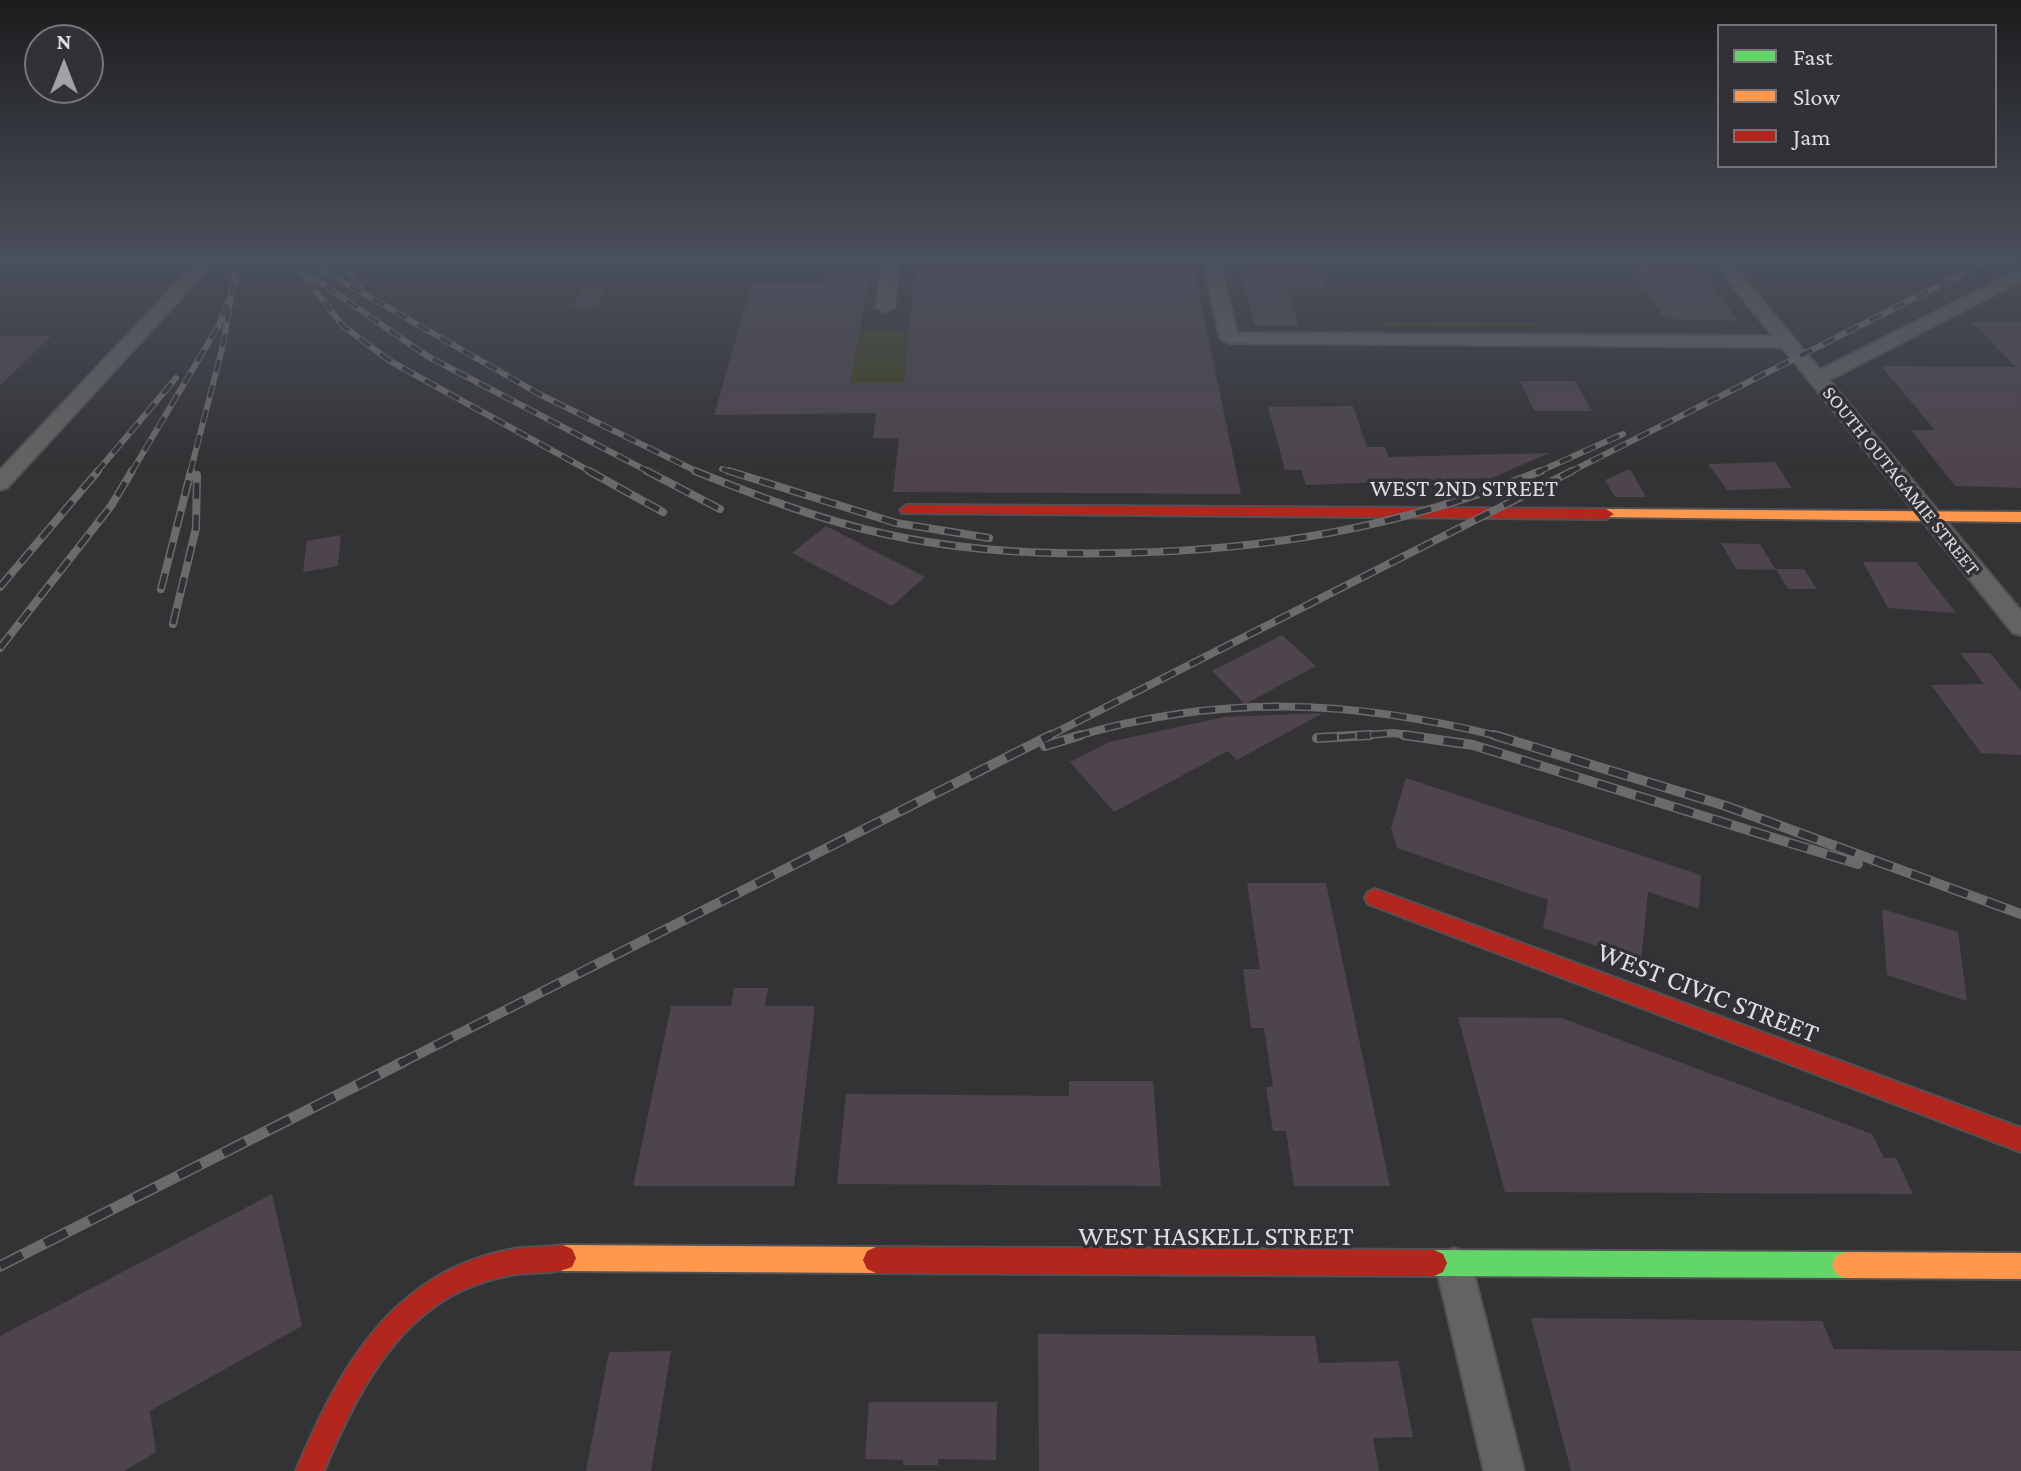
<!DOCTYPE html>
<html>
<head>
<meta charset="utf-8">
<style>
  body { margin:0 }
  #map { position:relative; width:2021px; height:1471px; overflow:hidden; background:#333335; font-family:"Crimson Pro",serif }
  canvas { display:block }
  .legend { position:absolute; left:1717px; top:24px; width:280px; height:144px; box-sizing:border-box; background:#323236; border:2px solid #76767a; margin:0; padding:10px 14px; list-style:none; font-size:24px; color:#dddddf }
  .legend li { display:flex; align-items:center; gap:16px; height:40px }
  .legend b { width:40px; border:2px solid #76767a }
  .north { position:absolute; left:24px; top:24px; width:80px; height:80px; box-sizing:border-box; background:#323236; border:2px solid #76767a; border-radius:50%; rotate:0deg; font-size:22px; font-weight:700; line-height:32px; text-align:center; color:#dddddf }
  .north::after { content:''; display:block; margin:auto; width:28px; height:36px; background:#a2a2a4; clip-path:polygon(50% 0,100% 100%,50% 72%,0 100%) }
</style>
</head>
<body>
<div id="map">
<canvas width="2021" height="1471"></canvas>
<ul class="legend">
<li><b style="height:10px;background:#63d668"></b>Fast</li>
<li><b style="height:10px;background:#ff974d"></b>Slow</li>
<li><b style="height:10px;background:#b3261e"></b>Jam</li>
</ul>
<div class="north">N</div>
</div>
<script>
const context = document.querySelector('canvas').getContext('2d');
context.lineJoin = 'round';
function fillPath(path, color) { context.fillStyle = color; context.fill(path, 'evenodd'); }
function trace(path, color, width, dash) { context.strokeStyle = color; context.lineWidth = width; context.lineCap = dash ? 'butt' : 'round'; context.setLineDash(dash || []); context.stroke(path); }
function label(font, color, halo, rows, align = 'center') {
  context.font = font + ' "Crimson Pro",serif'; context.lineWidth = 7; context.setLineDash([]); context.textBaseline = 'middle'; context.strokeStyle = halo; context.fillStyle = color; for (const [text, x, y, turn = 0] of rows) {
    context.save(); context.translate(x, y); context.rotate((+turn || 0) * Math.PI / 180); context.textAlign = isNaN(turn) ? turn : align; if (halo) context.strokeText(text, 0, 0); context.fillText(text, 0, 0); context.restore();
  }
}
const green = new Path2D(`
  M1377 321 1542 323 1544 327 1379 326Z
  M858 330H910L904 383H850Z`);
const building = new Path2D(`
  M916 260H1192L1241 494 893 492 899 438H873L876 413 714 415 752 283H830L831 275H870L850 383H904Z
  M1657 260H1691L1739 321 1665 319 1634 274H1643L1636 263 1659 264Z
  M1238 265H1316L1325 288H1287L1299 325H1255Z
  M582 286H605L596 307H572Z
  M1971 322H2021V488L1955 486 1911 430H1935L1881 366 2016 367Z
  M0 336H51L0 386Z
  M1520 381H1575L1592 411H1534Z
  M1353 406 1367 447H1385L1389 457 1549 453 1492 478 1306 485 1301 470H1285L1268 407Z
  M1775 462 1792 488 1727 490 1708 464Z
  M1630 469 1646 497H1615L1605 480Z
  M826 526 925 577 892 606 792 553Z
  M341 535 338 566 303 572 307 541Z
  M1721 543 1760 544 1776 570 1736 569Z
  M1863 562H1916L1956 613 1888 608Z
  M1776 569H1804L1817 589H1788Z
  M1282 635 1316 666 1245 704 1212 671Z
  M1960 653H1990L2021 691V755L1981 753 1931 685 1984 684Z
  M1323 713 1237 760 1228 751 1114 812 1070 762 1109 742 1224 717Z
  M1406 778 1701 875 1699 909 1648 892 1641 961 1543 928 1548 900 1397 848 1391 828Z
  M1247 883H1326L1390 1186H1294L1286 1131H1273L1266 1087H1273L1264 1028H1251L1243 969H1260Z
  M1882 909 1958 932 1967 1001 1887 975Z
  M734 988H768L765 1006H815L794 1186H633L671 1006H731Z
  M1458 1017 1562 1018 1872 1134 1884 1158H1896L1913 1194 1505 1192Z
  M1069 1081H1153L1161 1186 837 1184 846 1094 1069 1096Z
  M272 1194 302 1326 150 1411 156 1452 124 1471H0V1336Z
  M1531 1318 1822 1321 1834 1349 2021 1351V1471H1571Z
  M1038 1334 1315 1336 1319 1363 1398 1361 1413 1437 1373 1438 1379 1471H1039Z
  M671 1351 651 1471H586L609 1352Z
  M869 1402H997L996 1460 938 1459V1465H903V1460L865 1459Z`);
const street = new Path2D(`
  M198 260H216L7 488 0 490V470Z
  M884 260H900L894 307 885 312 876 307Z
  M1203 260H1219L1237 333 1773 336 1712 260H1729L1820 370 2021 269V281L1829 380 2021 611V635L2013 633 1782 347 1229 343 1220 338Z
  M1454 1248 1467 1253 1472 1266 1524 1471H1484L1436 1266 1441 1253Z`);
const fast = new Path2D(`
  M1434 1250 1845 1252 1854 1256 1858 1265 1854 1274 1845 1278 1434 1276 1425 1272 1421 1263 1425 1254Z`);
const slow = new Path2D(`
  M1606 509 2021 512V522L1601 517V511Z
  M563 1245 876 1247 885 1251 889 1260 885 1269 876 1273 563 1271 554 1267 550 1258 554 1249Z
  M1845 1252 2021 1253V1279L1845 1278 1836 1274 1832 1265 1836 1256Z`);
const jam = new Path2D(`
  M907 505 1606 509 1614 514 1606 519 902 513 900 510Z
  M1375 889 2021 1128V1152L1368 904 1365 898 1368 892Z
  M563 1245 572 1249 576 1258 572 1267C555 1274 535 1272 517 1274 504 1276 488 1280 475 1285 396 1314 354 1398 324 1471H296C339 1368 393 1270 514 1249 530 1247 547 1247 563 1245Z
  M876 1247 1434 1250 1443 1254 1447 1263 1443 1272 1434 1276 876 1273 867 1269 863 1260 867 1251Z`);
const railFar3 = new Path2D(`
  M292 260 342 325 390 361 593 473
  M305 260 539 394 700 473
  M337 260 361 285
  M304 271 427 356 651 473
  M722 469 735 473
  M96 473 176 378
  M131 473 219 325 235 283
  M190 473 223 345 237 260
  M1536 473 1623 434
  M1568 473 1990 260`);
const railFar2 = new Path2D(`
  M589 471 663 512
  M647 471 720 509
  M695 471C757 496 820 520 885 534 963 551 1042 555 1121 553 1271 550 1401 527 1541 471
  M729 471 896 523 989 538
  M0 587 98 471
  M161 589 191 471
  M173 624 196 528 197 475
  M0 648 111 506 132 471
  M1047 737 1572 471
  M1074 737C1222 693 1354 700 1502 737
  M1339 737 1394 733 1418 737`);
const railFar1 = new Path2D(`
  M1404 735 1473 745 1858 864
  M1494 735 1726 806 2021 914
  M1317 738 1370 735
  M1045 746 1081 735
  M399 1064 1051 735`);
const rail = new Path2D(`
  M0 1266 403 1062`);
const farStreetnames = [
  ["SOUTH OUTAGAMIE STREET",1901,481,51]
];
const streetNames = [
  ["WEST 2ND STREET",1464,489]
];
const nearStreetnames = [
  ["WEST CIVIC STREET",1708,993,21],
  ["WEST HASKELL STREET",1216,1236]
];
fillPath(green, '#3d4220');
fillPath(building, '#4e444c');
trace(street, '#525254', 4);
trace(fast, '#525254', 4);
trace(slow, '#525254', 4);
trace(jam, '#525254', 4);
fillPath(street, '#636362');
fillPath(fast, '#63d668');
fillPath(slow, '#ff974d');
fillPath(jam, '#b3261e');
trace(railFar3, '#6c6b6c', 6);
trace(railFar2, '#6c6b6c', 8);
trace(railFar1, '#6c6b6c', 10);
trace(rail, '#6c6b6c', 11);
trace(railFar3, '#323236', 4, [13]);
trace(railFar2, '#323236', 5, [16]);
trace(railFar1, '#323236', 7, [20]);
trace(rail, '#323236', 8, [25]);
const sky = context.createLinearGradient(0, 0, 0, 466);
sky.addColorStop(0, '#1c1c1d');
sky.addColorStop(0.56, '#4a505c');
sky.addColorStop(1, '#4a505c00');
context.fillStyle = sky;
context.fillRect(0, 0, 2021, 466);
label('20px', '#dddddf', '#323236', farStreetnames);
label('24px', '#dddddf', '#323236', streetNames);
label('28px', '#dddddf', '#323236', nearStreetnames);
</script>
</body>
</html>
